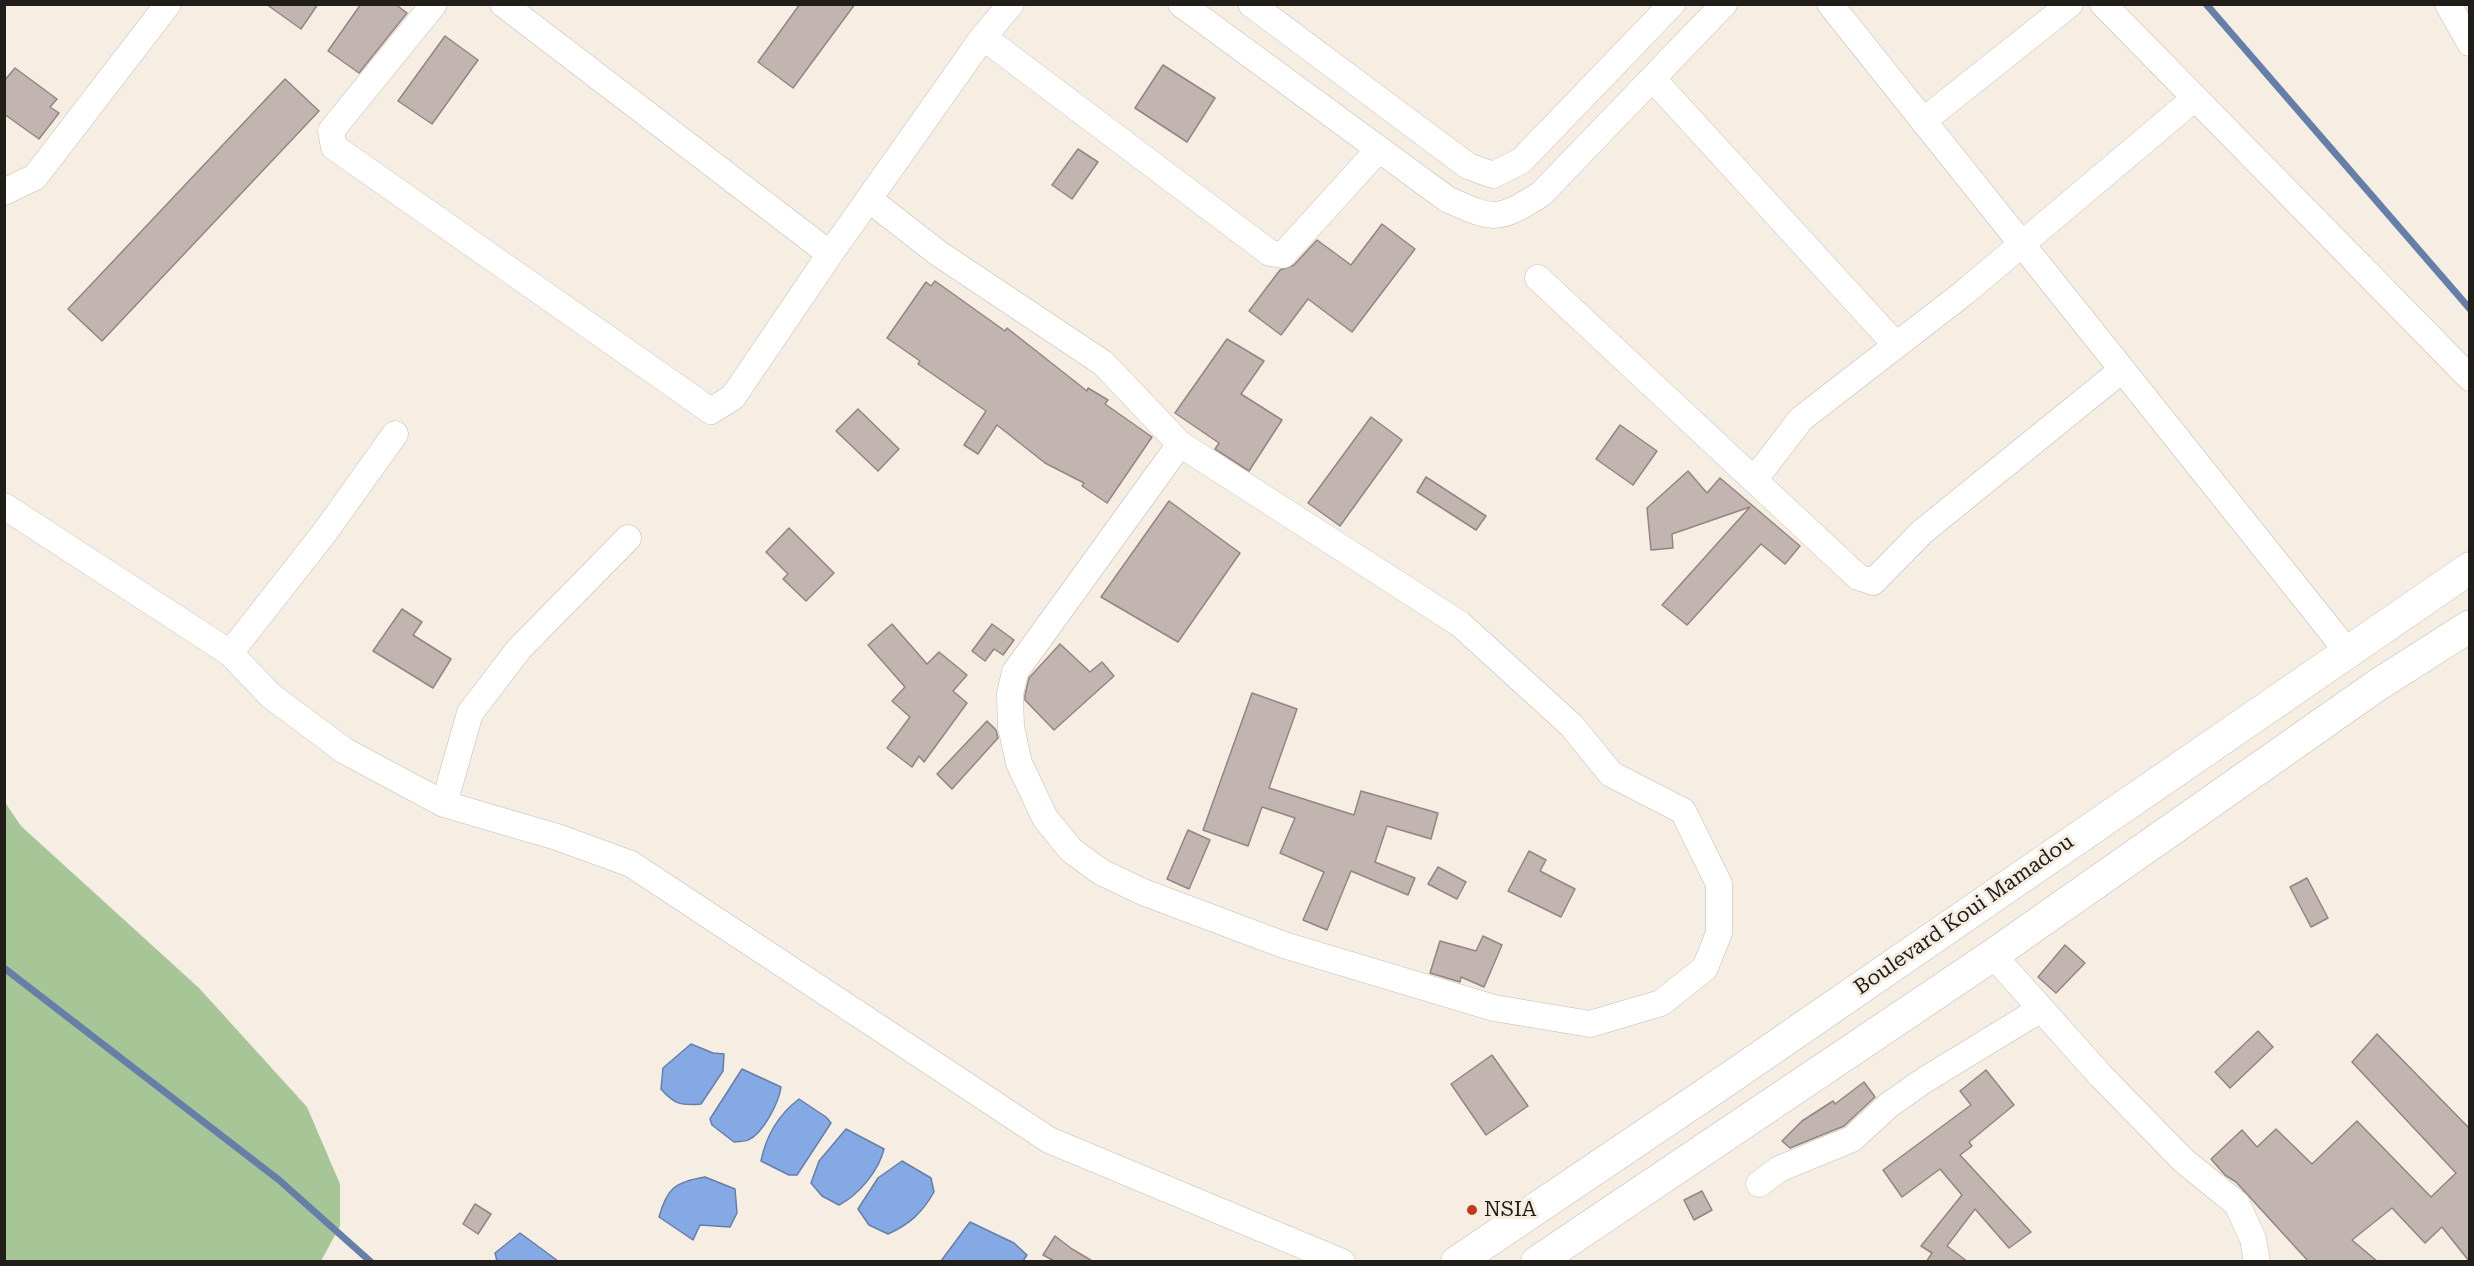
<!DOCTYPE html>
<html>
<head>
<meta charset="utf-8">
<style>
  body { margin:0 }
  #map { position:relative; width:2474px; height:1266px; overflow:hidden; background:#f6ede3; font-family:"Roboto Serif",serif }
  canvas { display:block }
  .frame { position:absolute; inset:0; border:6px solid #211e1a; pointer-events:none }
</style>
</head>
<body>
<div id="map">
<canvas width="2474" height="1266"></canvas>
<div class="frame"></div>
</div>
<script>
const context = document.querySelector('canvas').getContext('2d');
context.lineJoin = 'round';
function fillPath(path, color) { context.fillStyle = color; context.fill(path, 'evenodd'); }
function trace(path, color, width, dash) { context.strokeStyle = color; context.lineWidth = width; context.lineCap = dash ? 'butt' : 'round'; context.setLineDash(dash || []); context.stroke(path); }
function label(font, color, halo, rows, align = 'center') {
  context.font = font + ' "Roboto Serif",serif'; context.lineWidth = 6; context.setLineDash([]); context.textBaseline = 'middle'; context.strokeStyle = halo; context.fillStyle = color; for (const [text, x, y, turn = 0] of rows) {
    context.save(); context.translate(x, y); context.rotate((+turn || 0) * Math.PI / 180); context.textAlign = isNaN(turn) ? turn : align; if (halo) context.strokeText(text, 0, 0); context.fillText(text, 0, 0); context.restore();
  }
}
const green = new Path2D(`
  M4 801 21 826 199 988 307 1107 340 1184V1226L321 1261H5Z`);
const water = new Path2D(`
  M691 1044 713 1053 724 1054 723 1071 701 1104C681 1106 674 1104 661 1089L663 1068Z
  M742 1069 781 1087C779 1102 763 1134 748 1140 745 1142 738 1141 734 1142L712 1125 710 1119Z
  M799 1099 826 1117 831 1123 797 1175H789L761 1161C766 1136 778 1115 799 1099Z
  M846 1129 884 1149C879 1170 859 1195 839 1205L822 1196 811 1183 819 1161Z
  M902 1161 931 1178 934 1192C922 1213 910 1224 888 1234L869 1225 858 1209 878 1178Z
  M705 1177 735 1189 737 1213 730 1227 700 1225 693 1240 659 1217C667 1188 675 1182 705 1177Z
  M970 1222 1014 1243 1027 1255 1023 1261H941Z
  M520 1233 558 1261H497L495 1253Z`);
const stream = new Path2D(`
  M2206 4 2470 309
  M4 968 279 1180 371 1262`);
const building = new Path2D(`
  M266 4H318L301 29Z
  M361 4H395L407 13 359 73 328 51Z
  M800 4H855L793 88 758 62Z
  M445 36 478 60 432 124 398 101Z
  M1163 65 1215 98 1187 142 1135 108Z
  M15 68 57 99 50 107 59 113 39 139 4 114V81Z
  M285 79 319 111 102 341 68 309Z
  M1078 149 1098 162 1072 199 1052 185Z
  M1382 224 1415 249 1352 332 1308 299 1281 335 1249 311 1280 270 1294 265 1317 240 1351 265Z
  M935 281 1005 331 1007 328 1087 391 1088 388 1108 400 1105 404 1152 437 1107 503 1082 486 1084 483 1045 463 997 425 978 454 964 445 986 411 918 364 920 361 887 338 926 282 931 286Z
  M1227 339 1264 361 1241 394 1282 420 1249 471 1215 449 1219 443 1175 413Z
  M858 409 899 449 878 471 836 431Z
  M1371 417 1402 440 1340 526 1308 503Z
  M1620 425 1657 451 1633 485 1596 459Z
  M1688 471 1707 493 1720 478 1800 546 1785 564 1761 544 1687 625 1662 605 1750 507 1672 534 1673 548 1651 550 1647 508Z
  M1426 477 1486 516 1476 530 1417 492Z
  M1169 501 1240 553 1178 642 1101 597Z
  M789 528 834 573 806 601 783 579 788 574 766 552Z
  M402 609 422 622 413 635 451 659 433 688 373 651Z
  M892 624 927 664 939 652 967 675 953 691 967 703 924 762 919 756 912 767 887 748 910 717 892 701 905 687 868 645Z
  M992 624 1014 640 1003 655 994 649 985 661 972 651Z
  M1060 644 1090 672 1102 662 1114 676 1054 730 1025 700V695L1029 678Z
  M1252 693 1297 709 1269 788 1354 815 1361 791 1438 813 1431 839 1387 826 1375 862 1415 878 1408 895 1351 871 1327 930 1303 920 1324 872 1280 853 1295 818 1262 807 1248 846 1203 830Z
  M987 721 996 730 998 738 952 789 937 774Z
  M1188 830 1210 840 1189 889 1167 879Z
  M1529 851 1546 860 1540 871 1575 889 1561 917 1508 891Z
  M1438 867 1466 882 1457 899 1428 884Z
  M2307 878 2328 918 2311 927 2290 887Z
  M1483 936 1502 945 1484 987 1461 977 1460 982 1430 973 1440 941 1476 951Z
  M2065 945 2085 963 2056 993 2038 977Z
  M2258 1031 2273 1047 2230 1088 2215 1072Z
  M2377 1034 2469 1128V1261L2442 1227 2425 1243 2392 1208 2352 1240 2378 1262H2309L2236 1182 2225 1175 2211 1159 2242 1130 2257 1147 2276 1129 2312 1164 2357 1121 2431 1197 2456 1173 2352 1062Z
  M1492 1055 1528 1106 1486 1135 1451 1084Z
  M1986 1070 2014 1105 1969 1142 1972 1146 1960 1155 2031 1232 2009 1248 1975 1209 1947 1246 1968 1262H1926L1932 1253 1921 1246 1962 1195 1940 1169 1902 1197 1883 1170 1971 1105 1960 1091Z
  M1864 1082 1875 1097 1844 1126 1790 1148 1782 1141 1802 1121 1833 1101 1835 1104Z
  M1702 1191 1712 1210 1694 1220 1684 1200Z
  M475 1204 491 1214 478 1234 463 1224Z
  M1055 1236 1072 1249 1094 1262 1054 1261 1043 1255Z`);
const minor = new Path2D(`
  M434 4 331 131 334 147 711 411 733 397 830 254
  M503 4 830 254 983 37 1011 4
  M1181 4 1447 199C1493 220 1497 222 1541 194L1724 4
  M1251 4 1468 166 1493 175 1521 161 1672 4
  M1830 4 2347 651
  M2103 4 2470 378
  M2448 4 2470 43
  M983 37 1270 253 1283 255 1379 149
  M1653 79 1896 345
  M1923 121 2070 4
  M4 192 35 177 168 4
  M870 200 938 253 1103 363 1180 444 1460 624 1572 726 1611 774 1683 811 1719 884V933L1705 968 1661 1003 1590 1024 1494 1008 1284 945 1143 892 1101 872 1071 850 1045 818 1019 763 1011 727 1010 694 1015 672 1180 444
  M1538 278 1858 577 1873 582 1922 532 2122 370
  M1754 480 1801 419 1965 292 2195 98
  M4 506 230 653 271 696 345 751 444 804 557 837 631 864 1049 1140 1342 1262
  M230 653 325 532 395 434
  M444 804 470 713 519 649 628 538
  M1993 955 2100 1075 2184 1161 2237 1204 2253 1239 2257 1262
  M1759 1184 1779 1169 1852 1139 1889 1105 1923 1081 2041 1009`);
const major = new Path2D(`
  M1457 1262 1731 1077 2470 568
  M1537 1262 1993 955 2376 686 2470 626`);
const markers = [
  [1472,1210,6,"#c33a15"]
];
const streetNames = [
  ["Boulevard Koui Mamadou",1964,915,-35]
];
const poiNames = [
  ["NSIA",1484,1210]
];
fillPath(green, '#a6c698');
fillPath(water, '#84a9e5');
trace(water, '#667fa8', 1.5);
trace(stream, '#667fa8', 7);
fillPath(building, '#c2b4b0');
trace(building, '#938682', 1.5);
trace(minor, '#c5bcb2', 27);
trace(major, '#c5bcb2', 33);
trace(minor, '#fff', 26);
trace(major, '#fff', 32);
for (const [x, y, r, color] of markers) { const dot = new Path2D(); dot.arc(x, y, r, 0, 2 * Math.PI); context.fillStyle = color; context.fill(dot); trace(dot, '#f6ede3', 2); }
label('21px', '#211e1a', '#f6ede3', streetNames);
label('21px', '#211e1a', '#f6ede3', poiNames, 'left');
</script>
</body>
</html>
